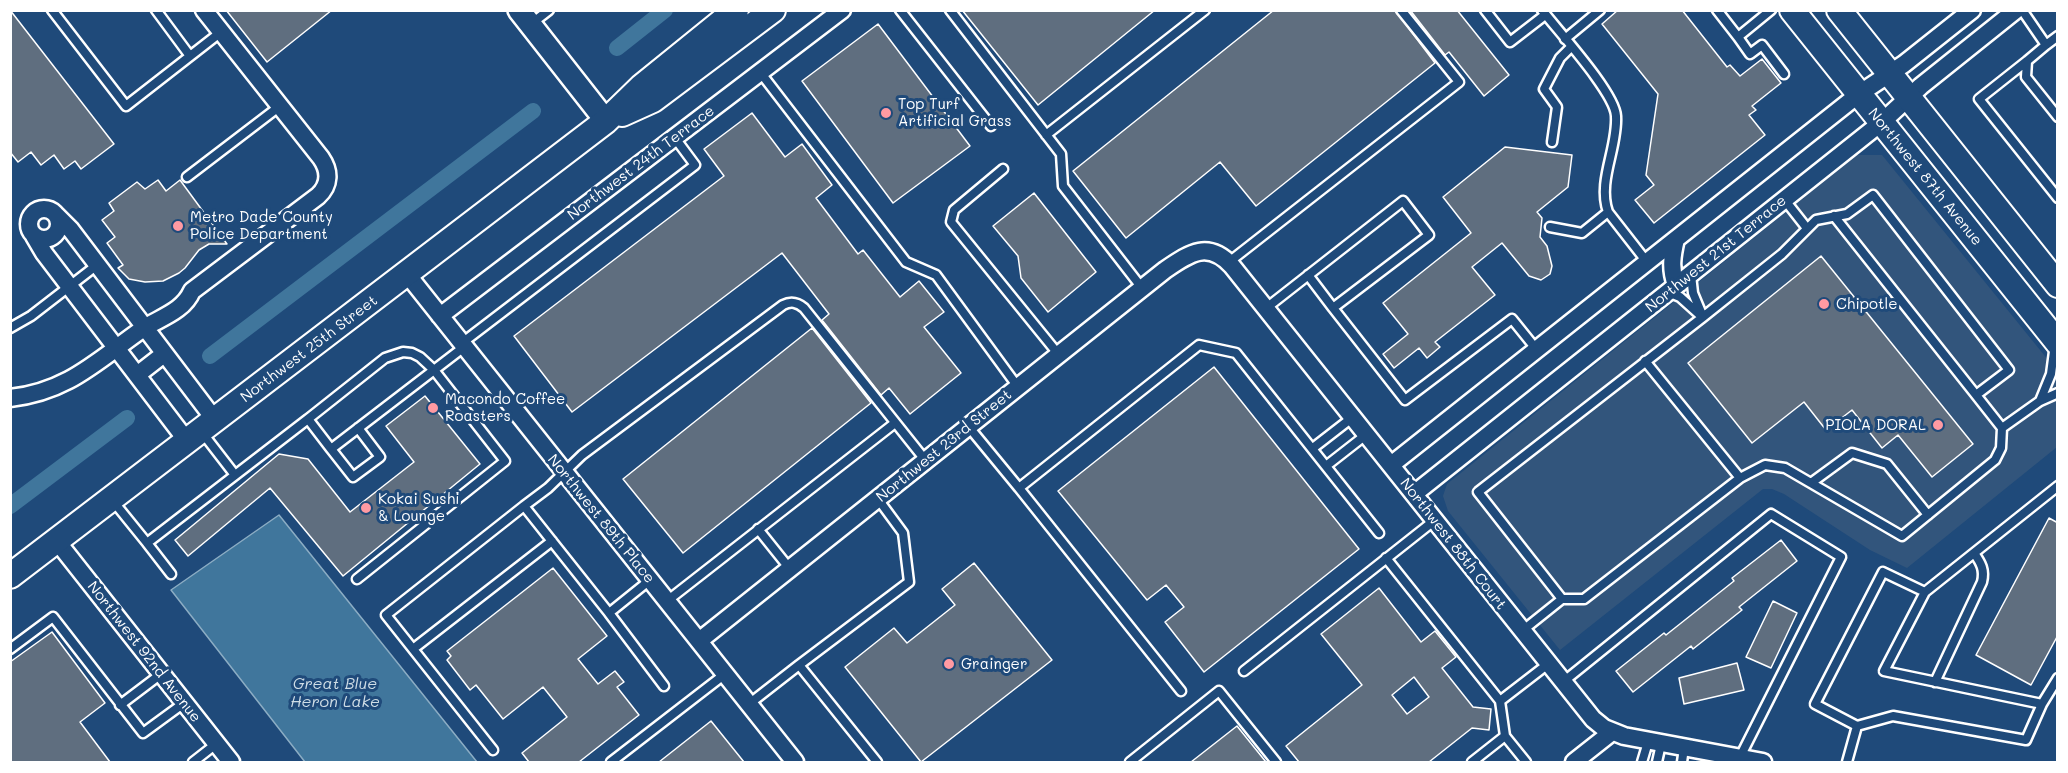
<!DOCTYPE html>
<html>
<head>
<meta charset="utf-8">
<style>
  body { margin:0 }
  #map { position:relative; width:2068px; height:773px; overflow:hidden; background:#1f4a7a; font-family:Mali,sans-serif }
  canvas { display:block }
  .frame { position:absolute; inset:0; border:12px solid #fff; pointer-events:none }
</style>
</head>
<body>
<div id="map">
<canvas width="2068" height="773"></canvas>
<div class="frame"></div>
</div>
<script>
const context = document.querySelector('canvas').getContext('2d');
context.lineJoin = 'round';
function fillPath(path, color) { context.fillStyle = color; context.fill(path, 'evenodd'); }
function trace(path, color, width, dash) { context.strokeStyle = color; context.lineWidth = width; context.lineCap = dash ? 'butt' : 'round'; context.setLineDash(dash || []); context.stroke(path); }
function label(font, color, halo, rows, align = 'center') {
  context.font = font + ' Mali,sans-serif'; context.lineWidth = 6; context.setLineDash([]); context.textBaseline = 'middle'; context.strokeStyle = halo; context.fillStyle = color; for (const [text, x, y, turn = 0] of rows) {
    context.save(); context.translate(x, y); context.rotate((+turn || 0) * Math.PI / 180); context.textAlign = isNaN(turn) ? turn : align; if (halo) context.strokeText(text, 0, 0); context.fillText(text, 0, 0); context.restore();
  }
}
const built = new Path2D(`
  M1857 155H1882L2057 371V447L1907 568 1870 550 1784 494 1772 489H1763L1560 650 1448 511 1443 496 1447 484Z`);
const water = new Path2D(`
  M279 515 477 762H305L171 590Z`);
const canal = new Path2D(`
  M617 48 665 10
  M210 356 533 111
  M10 506 127 418`);
const building = new Path2D(`
  M10 10 114 144 81 169 75 161 64 169 54 155 41 165 31 152 18 162 10 152Z
  M226 10H332L267 62Z
  M962 10H1155L1038 105Z
  M1274 10H1395L1435 63 1256 206 1220 162 1126 238 1073 171Z
  M1410 10H1457L1509 75 1484 96 1449 52 1445 55Z
  M1618 10H1682L1727 67 1730 65 1740 76 1762 59 1781 83 1752 106 1756 110 1749 115 1765 135 1654 223 1635 200 1654 185 1646 175 1658 94 1602 24Z
  M878 24 970 146 893 203 802 81Z
  M752 113 785 157 802 144 832 185 816 198 858 254 863 250 900 297 919 281 944 312 924 327 961 373 910 414 889 388 881 395 822 320 829 314 782 253 572 412 514 336 724 176 704 149Z
  M1505 147 1572 155 1568 187 1537 212 1542 218 1540 237 1547 246 1552 266 1550 274 1541 280 1529 276 1502 243 1472 267 1495 295 1435 342 1440 347 1427 358 1419 348 1394 368 1383 354 1408 334 1383 303 1471 233 1443 197Z
  M158 180 166 191 180 180 227 244H209L199 250 185 268 179 273 163 281 145 282 129 279 118 268 123 265 107 243 115 237 102 220 114 211 109 203 137 182 145 189Z
  M1034 193 1096 272 1048 312 1021 278 1018 256 993 226Z
  M1821 256 1973 444 1932 477 1898 435 1882 448 1852 410 1826 430 1804 402 1752 443 1688 363Z
  M812 328 871 403 683 553 623 479Z
  M1214 367 1359 549 1204 672 1165 622 1184 607 1166 585 1147 600 1058 491Z
  M425 396 480 464 343 576 270 488 188 556 175 540 279 454 308 459 350 512 414 462 386 426Z
  M2049 518 2058 523V635L2031 685 1976 655Z
  M1781 540 1797 561 1739 607 1742 610 1693 649 1691 646 1633 692 1616 671 1664 633 1666 635 1734 581 1732 578Z
  M974 563 1052 660 921 762 845 667 894 628 907 643 955 605 942 589Z
  M553 568 607 636 578 659 598 684 615 671 624 682 617 687 639 715 579 762H529L522 753 567 717 543 687 503 719 476 685 470 690 447 660 451 656 447 651Z
  M1379 588 1421 642 1435 631 1456 657 1442 668 1473 707 1491 709 1489 730 1472 728 1429 762H1299L1286 746 1362 685 1321 634ZM1414 677 1429 697 1407 714 1392 695Z
  M1773 601 1797 613 1771 668 1746 657Z
  M52 632 105 703 80 722 110 762H10V662Z
  M1737 663 1744 690 1684 704 1679 678Z
  M711 721 744 762H659Z
  M1237 726 1266 762H1191Z`);
const service = new Path2D(`
  M52 10 126 106 221 32
  M156 10 190 56
  M900 10 991 126
  M950 10 1061 154 1063 186 1142 288
  M1485 10 1510 42 1545 15
  M1542 10C1559 32 1615 93 1616 116 1618 148 1597 181 1608 212L1647 262
  M1717 10 1738 37 1771 10
  M2022 10 2046 45 2027 61 2026 77 2058 117
  M531 24 549 10
  M1738 37 1750 54 1762 45 1784 74
  M1565 39 1600 10
  M2046 45 2058 36
  M2027 61 1979 99 2058 198
  M760 72 906 262 936 275 1018 387
  M1046 135 1205 10
  M1552 142 1557 107 1544 89 1560 58 1571 47
  M1003 169 954 210 951 222 1059 355
  M187 177 280 106
  M1784 199 1806 227
  M1550 227 1582 233 1608 212
  M1229 262 1459 82 1401 10
  M1308 275 1333 308
  M1691 275 1693 293 1703 317
  M1668 292 1680 297 1700 315
  M1265 309 1403 201 1429 235 1333 308 1405 400 1512 319 1537 350
  M10 328 31 316 97 265
  M462 343 695 165 675 138
  M1645 361 1740 478 1765 465 1785 468 1902 536 1995 460 2001 448 2002 428
  M1976 395 2002 428 2040 401 2058 393
  M2040 401 2051 374 2055 344
  M968 426 1019 488
  M201 431 235 475
  M1313 448 1353 417
  M331 449 353 477 380 457 358 428
  M1326 466 1367 434
  M1811 483 1852 453 1887 464 1928 515
  M113 501 147 543 308 419
  M524 506 548 488 582 455 783 305C791 301 797 302 804 308L926 461
  M758 529 790 569
  M147 543 171 574
  M1386 558 1500 701
  M357 579 505 461 434 370 420 357 412 353 403 352 385 358 308 419 331 449 464 347
  M650 580 609 613 664 686
  M1925 592 1884 671 2042 704 2058 678
  M1562 599H1584L1740 478
  M667 601 895 423
  M1522 631 1562 599 1478 492 1703 317 1782 254 1816 220 1847 214 1873 195 2009 370 1976 395 1834 216
  M10 649 53 617 143 733 184 703
  M413 649 552 541
  M1244 671 1435 520
  M1563 682 1771 514 1841 557 1739 759
  M1935 682 1982 582C1985 570 1981 563 1974 553
  M1181 691 1019 488 1199 345 1236 353 1379 533
  M749 704 799 665
  M120 705 161 674
  M1857 726 1893 716 2026 740 2042 704
  M1505 736 1526 762
  M493 750 386 615 524 506 609 613
  M193 762 216 744
  M611 762 725 674
  M877 762 799 665 909 582 903 533 878 499
  M1130 762 1219 691 1276 762
  M1472 762 1505 736 1500 701 1548 664
  M1642 762 1648 742
  M1657 762 1661 744
  M1682 762 1684 748
  M1847 762 1857 726 1815 704 1883 572 1925 592 2058 486`);
const minor = new Path2D(`
  M29 224a15 15 0 1 1 30 0a15 15 0 1 1-30 0Z
  M56 215 71 230 215 420
  M34 236 44 253 187 441
  M1676 239C1672 256 1670 269 1676 285
  M407 274 795 762
  M440 316 842 10
  M137 375 164 354
  M10 398C67 392 97 361 141 330 159 318 183 312 192 291L318 196C330 185 330 171 321 158L204 10
  M1391 465 1859 94 1904 64 1972 10
  M1414 494 1882 122 1921 86 2016 10
  M56 540 231 762
  M699 641 1165 270C1190 253 1208 240 1232 266L1593 719 1604 728 1624 736 1763 762
  M1574 762 1612 732`);
const tertiary = new Path2D(`
  M519 10 606 121`);
const secondary = new Path2D(`
  M1792 10 2058 343
  M1839 10 2058 285
  M622 114 653 100 773 10
  M10 576 606 121 641 87 736 10`);
const markers = [
  [886,113,6,"#ff9aa2"],
  [178,226,6,"#ff9aa2"],
  [1824,304,6,"#ff9aa2"],
  [433,408,6,"#ff9aa2"],
  [1938,425,6,"#ff9aa2"],
  [366,508,6,"#ff9aa2"],
  [949,664,6,"#ff9aa2"]
];
const poiNames = [
  ["Top Turf",898,104],
  ["Artificial Grass",898,121],
  ["Metro Dade County",190,217],
  ["Police Department",190,234],
  ["Chipotle",1836,304],
  ["Macondo Coffee",445,399],
  ["Roasters",445,416],
  ["PIOLA DORAL",1926,425,"right"],
  ["Kokai Sushi",378,499],
  ["& Lounge",378,516],
  ["Grainger",961,664]
];
const streetNames = [
  ["Northwest 24th Terrace",641,163,-37],
  ["Northwest 87th Avenue",1925,177,51],
  ["Northwest 21st Terrace",1716,254,-39],
  ["Northwest 25th Street",309,349,-37],
  ["Northwest 23rd Street",944,446,-39],
  ["Northwest 89th Place",601,519,51],
  ["Northwest 88th Court",1453,544,52],
  ["Northwest 92nd Avenue",144,652,52]
];
const waterNames = [
  ["Great Blue",335,684],
  ["Heron Lake",335,702]
];
fillPath(built, '#32557c');
fillPath(water, '#40769c');
trace(water, '#8cadc4', 1.5);
trace(canal, '#40769c', 16);
fillPath(building, '#5f6e7f');
trace(building, '#fff', 1.5);
trace(service, '#fff', 13);
trace(minor, '#fff', 21);
trace(tertiary, '#fff', 26);
trace(secondary, '#fff', 28);
trace(service, '#1f4a7a', 8);
trace(minor, '#1f4a7a', 16);
trace(tertiary, '#1f4a7a', 21);
trace(secondary, '#1f4a7a', 24);
for (const [x, y, r, color] of markers) { const dot = new Path2D(); dot.arc(x, y, r, 0, 2 * Math.PI); context.fillStyle = color; context.fill(dot); trace(dot, '#1f4a7a', 2); }
label('15px', '#fff', '#1f4a7a', poiNames, 'left');
label('15px', '#fff', '#1f4a7a', streetNames);
label('italic 16px', '#cfdde6', '#1f4a7a', waterNames);
</script>
</body>
</html>
